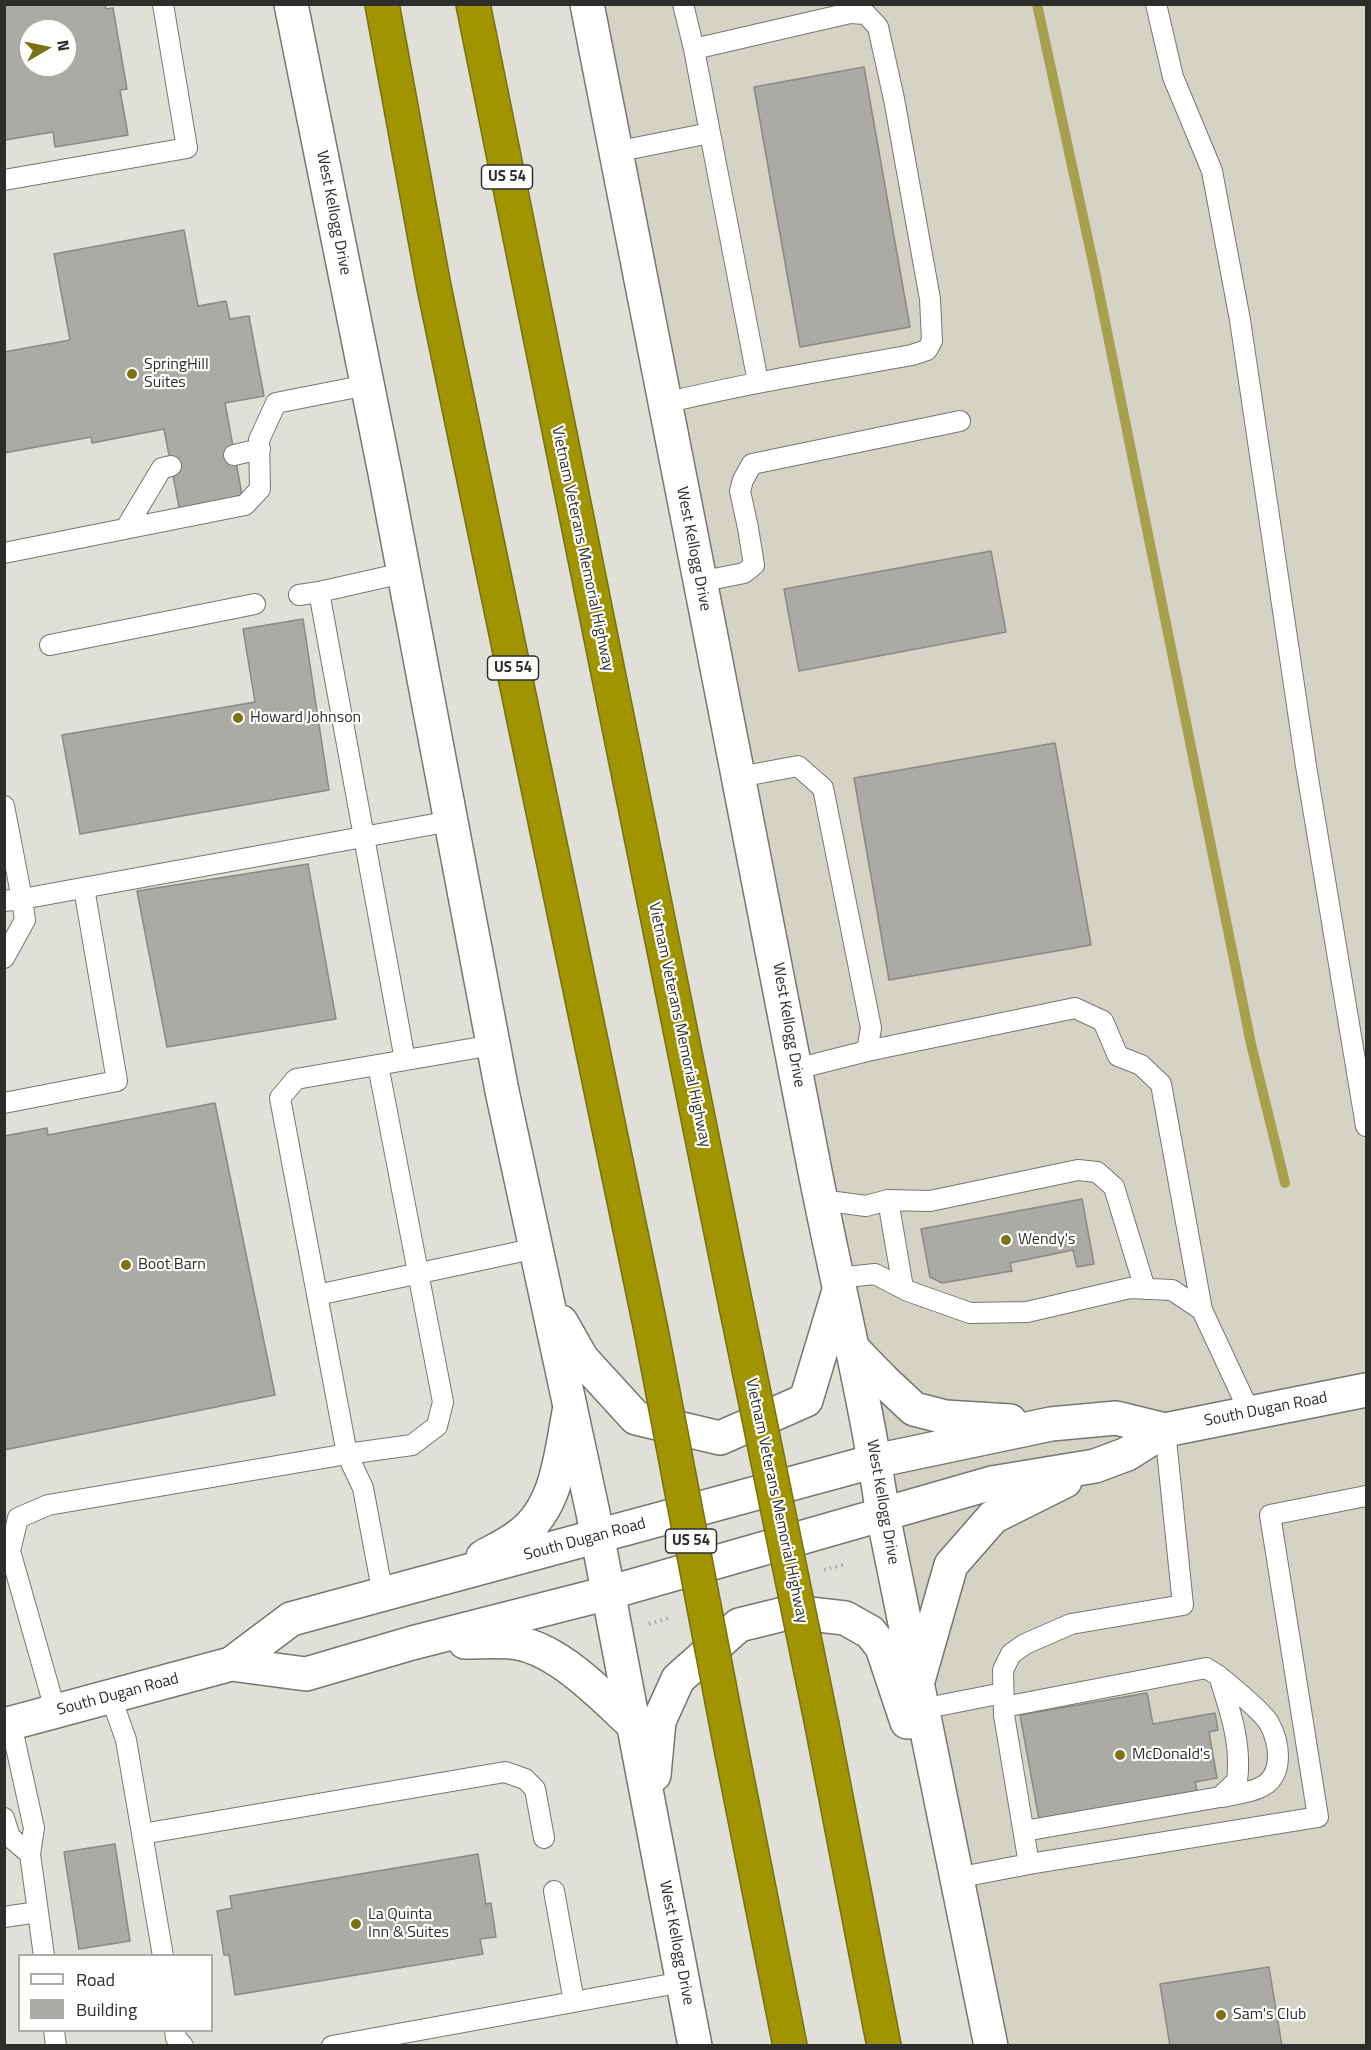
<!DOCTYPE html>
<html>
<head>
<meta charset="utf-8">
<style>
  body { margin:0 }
  #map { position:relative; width:1371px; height:2050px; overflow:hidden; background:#e0dfd8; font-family:"Titillium Web",sans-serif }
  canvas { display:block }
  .frame { position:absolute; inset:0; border:6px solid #2d2d2b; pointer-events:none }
  .legend { position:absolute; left:18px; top:1954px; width:195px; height:78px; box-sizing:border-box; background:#fffffe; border:2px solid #ababaa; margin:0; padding:8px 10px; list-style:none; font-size:18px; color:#2d2d2b }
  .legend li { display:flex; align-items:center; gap:12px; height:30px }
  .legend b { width:30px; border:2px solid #ababaa }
  .north { position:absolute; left:18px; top:18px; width:60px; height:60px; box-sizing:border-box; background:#fffffe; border:2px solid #ababaa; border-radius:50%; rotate:81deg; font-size:16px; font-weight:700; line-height:24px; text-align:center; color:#2d2d2b }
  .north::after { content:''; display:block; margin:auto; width:21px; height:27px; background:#7a7214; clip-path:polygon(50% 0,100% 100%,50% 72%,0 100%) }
</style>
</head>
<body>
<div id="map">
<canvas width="1371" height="2050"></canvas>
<div class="frame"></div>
<ul class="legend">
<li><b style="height:8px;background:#fff"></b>Road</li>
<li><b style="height:16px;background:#abaaa4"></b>Building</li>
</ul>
<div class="north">N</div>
</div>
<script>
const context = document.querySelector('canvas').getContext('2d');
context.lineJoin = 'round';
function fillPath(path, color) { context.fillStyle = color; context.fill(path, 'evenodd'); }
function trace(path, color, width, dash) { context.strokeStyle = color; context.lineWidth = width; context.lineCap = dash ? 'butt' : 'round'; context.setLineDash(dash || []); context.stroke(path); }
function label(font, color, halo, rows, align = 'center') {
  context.font = font + ' "Titillium Web",sans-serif'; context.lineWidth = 4.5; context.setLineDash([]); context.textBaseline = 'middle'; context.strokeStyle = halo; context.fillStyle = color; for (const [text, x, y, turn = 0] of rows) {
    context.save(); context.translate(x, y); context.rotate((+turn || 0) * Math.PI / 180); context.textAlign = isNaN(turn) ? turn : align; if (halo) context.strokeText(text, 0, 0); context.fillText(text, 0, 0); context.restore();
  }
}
const built = new Path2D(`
  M591 5H1366V2045H990Z`);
const stream = new Path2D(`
  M1037 4 1095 272 1251 1044 1285 1183`);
const building = new Path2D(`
  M4 4H105L106 9 113 8 127 89 120 90 128 135 55 147 53 132 5 140ZM30 30H66V66H30Z
  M864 67 910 327 800 347 754 87Z
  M184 230 198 306 226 301 230 319 249 316 264 396 225 403 243 500 180 512 164 429 92 443 91 437 4 453V352L70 340 54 254Z
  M991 551 1006 632 799 671 784 589Z
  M303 619 329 790 80 834 62 735 255 702 243 629Z
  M1055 743 1091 945 889 980 854 778Z
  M308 864 336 1019 167 1047 137 891Z
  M215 1103 275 1395 4 1450V1136L47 1128 48 1135Z
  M1082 1199 1094 1264 1077 1267 1073 1250 1010 1263 1012 1271 942 1283 930 1277 921 1229Z
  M1147 1693 1153 1724 1215 1713 1218 1730 1209 1732 1217 1778 1195 1782 1197 1791 1039 1819 1020 1715Z
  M115 1844 130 1941 79 1949 64 1852Z
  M478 1854 486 1904 491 1903 496 1937 480 1939 483 1954 235 1995 229 1955H224L217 1911 232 1908 230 1896Z
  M1269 1967 1282 2046H1170L1160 1984Z`);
const path = new Path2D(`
  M824 1570 846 1564
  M649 1624 671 1617`);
const service = new Path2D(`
  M683 4 694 49
  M1156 4 1173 77 1212 171 1240 320 1306 766 1366 1126
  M710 133 758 382
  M615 152 710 133 694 49 850 13 866 14 878 27 894 99 930 299 932 341 927 350 912 355C829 370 747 383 665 403
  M4 180 187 148 163 4
  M234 455 260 449
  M126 528 162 468 171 466
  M4 553 245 505 260 489 259 440 276 403 367 385
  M403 573 319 592 405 1060
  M699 582 744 573 754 565 748 528 740 491 743 480 752 464 960 421
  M299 595 319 592
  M50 645 255 604
  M739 777 798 766 823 788 871 1028 867 1051 796 1069
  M4 806 22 899 451 821
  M4 901 22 899 25 920 4 958
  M867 1051 1075 1008 1103 1021 1118 1056 1141 1065 1161 1084 1202 1310
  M378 1065 443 1402 437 1426 412 1445 347 1454 363 1488 383 1595
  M4 1103 117 1081 84 888
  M821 1200 866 1206 888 1200 930 1201 1078 1170 1097 1172 1114 1187 1145 1289
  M888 1200 903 1288
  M837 1278 875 1274 908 1291 970 1313 1027 1312 1130 1288 1172 1290 1202 1310 1250 1413
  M317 1295 537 1248
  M1221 1678C1234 1689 1260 1709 1269 1723 1280 1743 1285 1778 1259 1788 1248 1793 1234 1794 1222 1797
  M111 1697 126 1740 163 1956
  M1004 1707 1206 1668 1219 1676C1230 1710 1242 1745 1237 1781L1220 1797 1024 1831
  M922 1709 1003 1693
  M56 1713 10 1551 18 1518 48 1505 347 1454 280 1098 296 1079 493 1045
  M4 1818 10 1837 30 1854 34 1828 11 1724
  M142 1834 505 1772 525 1779 535 1789 544 1838
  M30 1854 44 1956
  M1029 1864 1004 1715 1003 1670 1011 1654 1025 1644 1071 1624 1183 1605 1165 1430
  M956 1878 1029 1864 1318 1817 1270 1515 1366 1496
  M554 1891 574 2002
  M4 1917 38 1912
  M54 2030 56 2046
  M175 2030 176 2038 183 2046
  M332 2046 683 1982`);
const tertiary = new Path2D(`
  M851 1347 884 1381 914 1409 945 1417 1010 1421
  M483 1557C495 1550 509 1544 520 1535 559 1506 561 1451 570 1407
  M465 1642C480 1642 496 1641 511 1642 556 1646 601 1695 633 1724
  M231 1664 306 1674 412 1643 608 1593 992 1483 1095 1466 1127 1454 1165 1430 1366 1390
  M917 1684 951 1565 993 1517 1065 1481
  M4 1725 231 1664 291 1619 875 1461 1051 1424 1116 1418 1165 1430`);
const secondary = new Path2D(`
  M291 4 385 473 502 1091 593 1513 695 2046
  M587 4C661 387 738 768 811 1151 834 1272 865 1392 883 1515L991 2046
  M561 1322 582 1359 636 1418 720 1438 806 1400 838 1294
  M654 1775 659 1721 678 1679 739 1625 792 1612 845 1618 870 1632 882 1647 907 1722`);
const motorway = new Path2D(`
  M382 4 434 287 651 1330
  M473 4 736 1306
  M822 1725 884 2046
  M732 1753 790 2046`);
const motorwayBridge = new Path2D(`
  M736 1306 822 1725
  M651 1330 732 1753`);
const markers = [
  [132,374,6,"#7a7214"],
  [238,718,6,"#7a7214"],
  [1006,1240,6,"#7a7214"],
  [126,1265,6,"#7a7214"],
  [1120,1755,6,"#7a7214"],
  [356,1924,6,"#7a7214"],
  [1221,2015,6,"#7a7214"]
];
const shields = [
  [507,177,51],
  [513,668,51],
  [691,1541,51]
];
const shieldNames = [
  ["US 54",507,177],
  ["US 54",513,668],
  ["US 54",691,1541]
];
const streetNames = [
  ["West Kellogg Drive",333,213,79],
  ["Vietnam Veterans Memorial Highway",582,549,78],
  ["West Kellogg Drive",693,549,79],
  ["Vietnam Veterans Memorial Highway",679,1025,78],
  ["West Kellogg Drive",788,1025,80],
  ["South Dugan Road",1266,1410,-11],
  ["Vietnam Veterans Memorial Highway",776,1501,78],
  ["West Kellogg Drive",882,1502,80],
  ["South Dugan Road",585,1540,-15],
  ["South Dugan Road",118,1695,-15],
  ["West Kellogg Drive",676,1943,79]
];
const poiNames = [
  ["SpringHill",144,365],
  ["Suites",144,383],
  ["Howard Johnson",250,718],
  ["Wendy's",1018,1240],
  ["Boot Barn",138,1265],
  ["McDonald's",1132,1755],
  ["La Quinta",368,1915],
  ["Inn & Suites",368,1933],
  ["Sam's Club",1233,2015]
];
fillPath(built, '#d4d3c5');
trace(stream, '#a7a04c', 10);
fillPath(building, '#abaaa4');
trace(building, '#8a8983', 1.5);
trace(service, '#777771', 22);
trace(tertiary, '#777771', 36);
trace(secondary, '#777771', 36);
trace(motorway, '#787110', 36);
trace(path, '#a8a7a2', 4, [1.5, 4.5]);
trace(service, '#fff', 20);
trace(tertiary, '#fff', 33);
trace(secondary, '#fff', 33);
trace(motorway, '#a09501', 33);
trace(motorwayBridge, '#787110', 36, []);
trace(motorwayBridge, '#a09501', 33);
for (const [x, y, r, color] of markers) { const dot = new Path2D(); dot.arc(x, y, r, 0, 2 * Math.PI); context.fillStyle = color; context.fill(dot); trace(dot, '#fffffe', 2); }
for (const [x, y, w] of shields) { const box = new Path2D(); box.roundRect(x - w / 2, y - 12, w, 24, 4.5); context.fillStyle = '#fffffe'; context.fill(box); trace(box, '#2d2d2b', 1.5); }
label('bold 15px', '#2d2d2b', null, shieldNames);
label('16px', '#2d2d2b', '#fffffe', streetNames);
label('16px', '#2d2d2b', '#fffffe', poiNames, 'left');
</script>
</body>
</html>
